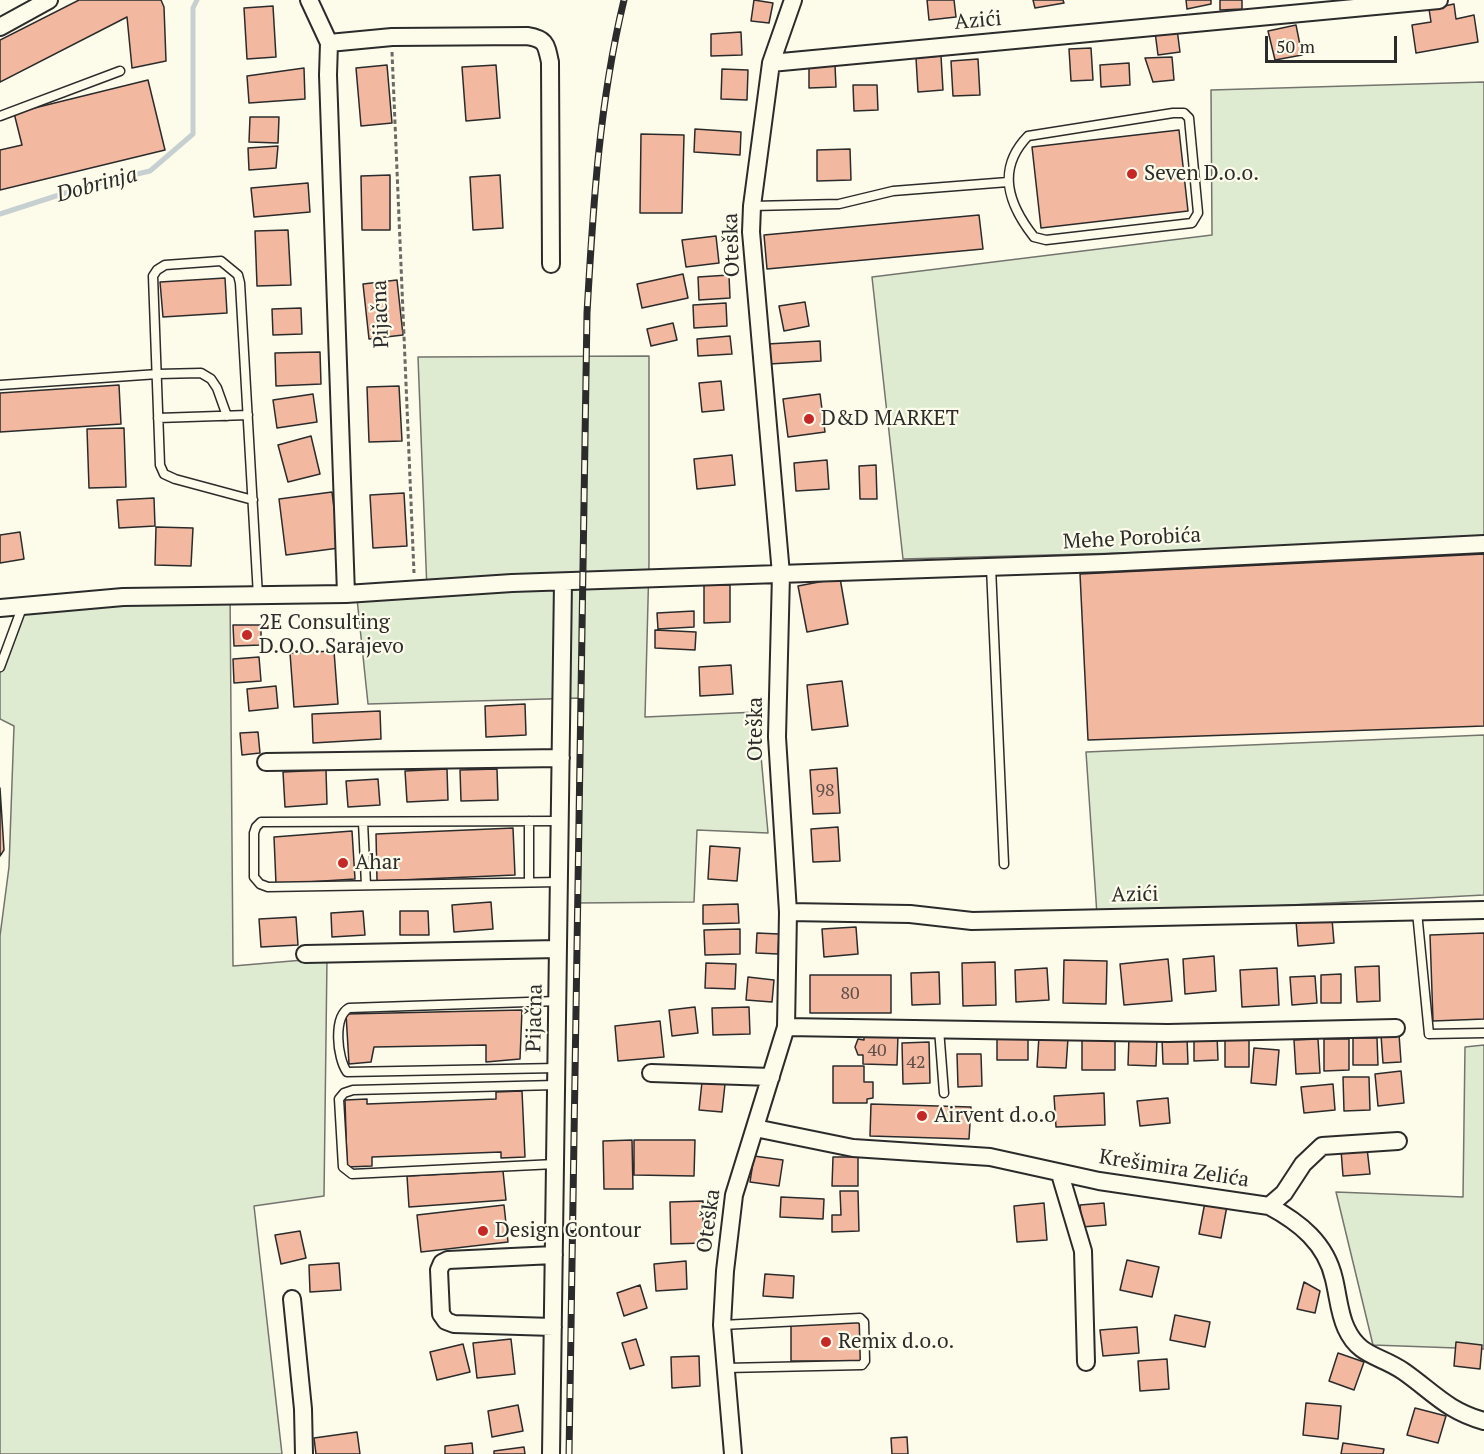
<!DOCTYPE html>
<html>
<head>
<meta charset="utf-8">
<style>
  body { margin:0 }
  #map { position:relative; width:1484px; height:1454px; overflow:hidden; background:#fdfbea; font-family:"PT Serif",serif }
  canvas { display:block }
  .scale { position:absolute; left:1265px; top:36px; width:132px; height:27px; box-sizing:border-box; border:3px solid #2b2b2b; border-top:0; padding-left:8px; font-size:18px; line-height:21px; white-space:nowrap; color:#2b2b2b; -webkit-text-stroke:4px #fdfbea; paint-order:stroke }
</style>
</head>
<body>
<div id="map">
<canvas width="1484" height="1454"></canvas>
<div class="scale">50 m</div>
</div>
<script>
const context = document.querySelector('canvas').getContext('2d');
context.lineJoin = 'round';
function fillPath(path, color) { context.fillStyle = color; context.fill(path, 'evenodd'); }
function trace(path, color, width, dash) { context.strokeStyle = color; context.lineWidth = width; context.lineCap = dash ? 'butt' : 'round'; context.setLineDash(dash || []); context.stroke(path); }
function label(font, color, halo, rows, align = 'center') {
  context.font = font + ' "PT Serif",serif'; context.lineWidth = 4.5; context.setLineDash([]); context.textBaseline = 'middle'; context.strokeStyle = halo; context.fillStyle = color; for (const [text, x, y, turn = 0] of rows) {
    context.save(); context.translate(x, y); context.rotate((+turn || 0) * Math.PI / 180); context.textAlign = isNaN(turn) ? turn : align; if (halo) context.strokeText(text, 0, 0); context.fillText(text, 0, 0); context.restore();
  }
}
const green = new Path2D(`
  M1484 82V543L903 559 872 277 1212 235 1211 90Z
  M649 356V563L645 717 757 712 768 833 697 830 694 902 577 903 581 698 368 704 356 589 427 591 418 357Z
  M230 590 233 966 327 958 324 1196 254 1206 282 1454H0V936L9 867 14 726 0 719V656L22 606Z
  M1484 735V895L1097 915 1086 752Z
  M1484 1045V1349L1373 1345 1336 1192 1463 1197 1465 1047Z`);
const stream = new Path2D(`
  M0 214 90 185 150 171 193 134V8L197 0`);
const building = new Path2D(`
  M79 0H161L164 7 166 61 132 68 127 17 0 82V40Z
  M754 0 773 3 769 23 751 21Z
  M927 0H954L956 17 929 20Z
  M1033 0H1063L1064 3 1035 8Z
  M1186 0H1211V4L1187 9Z
  M1220 0H1242V9L1220 10Z
  M1454 4 1456 19 1474 15 1478 42 1416 53 1412 25 1431 22 1429 9Z
  M273 6 276 57 247 59 244 8Z
  M1296 25 1302 55 1275 60 1268 31Z
  M1177 29 1180 52 1158 55 1155 32Z
  M741 32 742 55 711 56V34Z
  M1091 48 1093 80 1071 81 1069 49Z
  M941 56 943 90 918 92 916 58Z
  M1172 57 1174 80 1153 82 1145 58Z
  M978 59 980 95 953 96 951 61Z
  M1129 63 1130 85 1101 87 1100 65Z
  M387 65 392 123 361 126 356 68Z
  M496 65 500 118 466 121 462 67Z
  M809 65H835L836 87 809 88Z
  M304 68 305 99 249 103 247 76Z
  M722 69 748 70 747 100 721 99Z
  M148 80 165 150 0 190V150L22 145 14 113Z
  M853 85H877L878 110 854 111Z
  M250 117H279L278 143 249 142Z
  M695 129 741 132 740 155 694 152Z
  M1179 130 1188 211 1041 228 1032 147Z
  M641 134 684 135 682 213H640Z
  M278 146 276 168 249 170 248 148Z
  M850 149 851 180 817 181V150Z
  M390 175V230H362L361 176Z
  M500 175 503 228 473 230 470 177Z
  M308 183 310 212 254 217 251 188Z
  M979 215 983 249 767 269 764 235Z
  M288 230 291 285 257 286 255 231Z
  M716 236 719 263 686 267 682 240Z
  M683 274 688 298 642 308 637 284Z
  M729 275 730 298 699 300 698 277Z
  M225 278 227 313 163 317 160 282Z
  M397 280 403 335 369 339 363 284Z
  M805 302 809 326 784 331 779 306Z
  M726 303 727 326 694 328 693 305Z
  M301 308 302 334 273 335 272 309Z
  M673 323 677 340 651 346 647 329Z
  M730 336 732 354 698 356 697 339Z
  M820 341 821 361 769 364 767 344Z
  M320 352 321 384 276 386 275 353Z
  M721 381 724 410 702 412 699 383Z
  M119 385 121 424 0 432V393Z
  M399 386 402 441 369 442 367 387Z
  M313 394 317 422 277 428 273 400Z
  M820 394 825 432 788 437 783 399Z
  M124 428 126 487 89 488 87 429Z
  M311 436 320 474 288 482 278 445Z
  M732 455 735 485 697 489 694 459Z
  M827 460 829 489 796 491 794 463Z
  M876 465 877 499H860L859 466Z
  M332 492 339 548 286 555 279 499Z
  M404 493 407 546 373 548 370 495Z
  M154 498 155 526 119 528 117 500Z
  M156 527 193 528 191 566 155 565Z
  M20 532 24 559 0 563V535Z
  M1484 554V726L1088 740 1080 574Z
  M840 578 848 624 807 632 798 586Z
  M704 585H730V622L704 623Z
  M694 611V627L658 629 657 613Z
  M233 625H261V645L234 646Z
  M655 630 696 632 695 650 655 648Z
  M334 651 338 704 294 707 290 653Z
  M259 657 261 681 234 683 233 659Z
  M731 665 733 694 700 696 699 667Z
  M842 681 848 726 812 730 807 685Z
  M276 686 278 708 249 711 247 689Z
  M525 704 526 735 486 737 485 706Z
  M380 711 381 739 313 743 312 714Z
  M258 732 260 753 242 755 240 733Z
  M837 768 840 813 813 814 810 770Z
  M447 769 448 800 407 802 405 771Z
  M497 769 498 800 461 801 460 770Z
  M326 770 327 804 285 807 283 772Z
  M378 779 380 805 348 807 346 781Z
  M0 788 4 850 0 856Z
  M838 827 840 861 813 862 811 829Z
  M513 828 515 875 377 881 376 834Z
  M352 831 355 879 276 884 274 837Z
  M710 846 740 848 737 881 708 879Z
  M491 902 493 929 454 932 452 905Z
  M738 904 739 923 703 924V905Z
  M363 911 365 935 332 937 331 913Z
  M400 911H428L429 935H400Z
  M296 917 298 945 261 947 259 919Z
  M1332 919 1334 943 1298 946 1296 921Z
  M856 927 858 954 824 957 822 929Z
  M740 929V954L705 955 704 930Z
  M757 933 779 934 778 954 756 953Z
  M1484 933V1019L1433 1021 1430 935Z
  M1214 956 1216 991 1185 994 1183 959Z
  M1168 959 1172 1001 1124 1005 1120 964Z
  M1064 960 1107 961 1106 1004 1063 1003Z
  M995 962 996 1005 963 1006 962 963Z
  M706 963 736 964 735 989 705 988Z
  M1379 966 1380 1001 1357 1002 1355 967Z
  M1047 968 1049 1000 1016 1002 1015 970Z
  M1277 968 1279 1005 1242 1007 1240 970Z
  M939 972 940 1004 912 1005 911 973Z
  M1341 974V1003H1321V975Z
  M810 975H891V1013H810Z
  M1315 976 1317 1003 1292 1005 1290 977Z
  M748 977 774 980 772 1002 746 1000Z
  M695 1007 698 1033 672 1036 669 1010Z
  M749 1007 750 1034 713 1035 712 1008Z
  M522 1010 520 1059 486 1062V1045L374 1047 371 1062 349 1064 346 1014Z
  M660 1021 664 1057 618 1061 615 1026Z
  M864 1033 898 1034 897 1065 863 1064V1055H858L855 1047 858 1039 864 1040Z
  M1399 1034 1401 1062 1383 1063 1381 1035Z
  M1217 1035 1218 1060 1194 1061V1036Z
  M1039 1036 1068 1038 1066 1068 1037 1067Z
  M1225 1036H1249V1067H1225Z
  M997 1037H1028V1060H997Z
  M1115 1037V1070H1082V1038Z
  M1129 1037 1157 1038 1156 1066 1128 1065Z
  M1187 1038 1188 1064H1163L1162 1039Z
  M1353 1038H1377L1378 1065H1353Z
  M1318 1039 1320 1073 1296 1074 1294 1040Z
  M1324 1039H1349V1070L1324 1071Z
  M929 1042 930 1083 903 1084 902 1043Z
  M1254 1048 1279 1050 1276 1085 1251 1083Z
  M957 1054H981L982 1086 958 1087Z
  M833 1066H864V1082H873V1098L867 1099V1103H833Z
  M1401 1071 1404 1103 1378 1106 1375 1074Z
  M1343 1077H1369L1370 1110 1344 1111Z
  M702 1082 725 1084 722 1112 699 1110Z
  M1333 1084 1335 1110 1304 1113 1301 1087Z
  M522 1091 525 1157 501 1158V1152L372 1157V1166L347 1167 345 1100 367 1099V1104L496 1099V1092Z
  M1104 1093 1105 1125 1056 1127 1054 1096Z
  M1168 1098 1170 1123 1140 1126 1137 1101Z
  M871 1104 971 1107 969 1139 870 1136Z
  M632 1140 633 1189H604L603 1141Z
  M634 1140H695L694 1176 634 1175Z
  M1367 1148 1370 1174 1343 1176 1341 1150Z
  M754 1156 783 1160 779 1186 750 1182Z
  M833 1157H858V1186H832Z
  M503 1171 506 1200 409 1207 407 1176Z
  M840 1191H858L859 1231 832 1232V1215H841Z
  M781 1197 824 1199 823 1219 780 1217Z
  M703 1201V1243L671 1244 670 1202Z
  M1205 1202 1227 1206 1221 1238 1199 1234Z
  M1044 1203 1047 1240 1017 1242 1014 1206Z
  M1104 1203 1106 1225 1082 1227 1080 1205Z
  M504 1205 508 1242 421 1252 417 1215Z
  M300 1231 306 1258 281 1264 275 1235Z
  M1127 1260 1159 1267 1152 1297 1120 1290Z
  M686 1261 687 1289 656 1291 654 1264Z
  M339 1263 341 1290 310 1292 309 1265Z
  M765 1274 794 1276 793 1298 763 1296Z
  M1304 1282 1320 1291 1315 1313 1297 1309Z
  M640 1285 647 1308 624 1316 617 1293Z
  M1175 1315 1210 1322 1205 1347 1170 1340Z
  M791 1322H860L861 1361H791Z
  M1137 1327 1139 1353 1103 1356 1100 1330Z
  M511 1339 515 1374 477 1378 473 1343Z
  M636 1339 644 1365 630 1369 622 1343Z
  M1456 1342 1482 1345 1480 1369 1454 1366Z
  M463 1344 470 1372 437 1380 430 1352Z
  M1338 1353 1364 1362 1354 1390 1329 1381Z
  M699 1356 700 1386 672 1388 671 1357Z
  M1167 1359 1169 1389 1140 1391 1138 1361Z
  M1306 1403 1341 1406 1338 1439 1303 1435Z
  M518 1405 523 1431 492 1437 488 1411Z
  M1415 1408 1446 1416 1438 1443 1407 1435Z
  M357 1432 360 1454H316L314 1438Z
  M907 1437 908 1454H892L891 1438Z
  M472 1443 473 1454H445V1446Z
  M1343 1443 1384 1449 1383 1454H1341Z
  M524 1447 525 1454H494V1451Z`);
const path = new Path2D(`
  M392 52 414 573`);
const lane = new Path2D(`
  M1173 113H1184L1189 118 1198 213 1192 223 1046 240 1034 237C1008 204 996 169 1028 136Z
  M0 116 120 71
  M752 206 839 204 893 191 1008 182
  M0 385 158 374 201 373 211 379 217 388 227 416
  M158 418 248 415
  M253 500 175 479 164 474 160 465 153 276 157 270 165 265 221 261 238 275 240 283 258 596
  M991 567 1004 864
  M0 667 23 605
  M529 821V882
  M363 822 366 885
  M559 882 268 887 260 884 254 877V833L256 827 261 822 560 821
  M1417 912 1429 1034 1484 1033
  M939 1029 944 1093
  M557 1068 347 1072C337 1058 333 1017 349 1008L558 1001
  M555 1164 352 1174 343 1167 339 1099 344 1093 353 1090 556 1085
  M722 1325 860 1318 864 1322 865 1361 862 1365 726 1368`);
const street = new Path2D(`
  M309 0 329 43 328 75 346 594
  M0 27 49 0
  M329 43 392 37 527 36C546 39 546 44 550 62L551 264
  M771 63 1439 0
  M0 608 123 597 346 594 512 583 1105 563 1484 544
  M266 762 561 758
  M788 912 910 914 972 921 1484 910
  M305 954 558 949
  M786 1027 1168 1033 1396 1028
  M651 1073 771 1077
  M755 1128 853 1148 990 1157 1099 1181 1269 1206C1299 1222 1326 1243 1334 1279 1338 1295 1339 1313 1346 1328 1359 1357 1380 1355 1403 1371 1432 1391 1447 1411 1484 1421
  M1060 1174 1083 1251 1086 1362
  M1269 1206 1284 1193 1303 1164 1322 1146 1398 1141
  M292 1299 303 1409 304 1454
  M553 1327 454 1324 446 1321 441 1314 439 1270 442 1263 448 1260 554 1255
  M551 1454 563 582
  M733 1454 722 1325 725 1271 734 1195 786 1027 788 912 777 737 781 574 751 232 752 206 771 63 793 0`);
const rail = new Path2D(`
  M569 1454 587 313C593 208 599 103 624 0`);
const markers = [
  [1132,174,6,"#c62828"],
  [809,419,6,"#c62828"],
  [247,635,6,"#c62828"],
  [343,863,6,"#c62828"],
  [922,1116,6,"#c62828"],
  [483,1231,6,"#c62828"],
  [826,1342,6,"#c62828"]
];
const numberNames = [
  ["98",825,791],
  ["80",850,994],
  ["40",877,1051],
  ["42",916,1063]
];
const streetNames = [
  ["Azići",978,21,-5],
  ["Oteška",732,245,-92],
  ["Pijačna",381,314,-92],
  ["Mehe Porobića",1132,539,-3],
  ["Oteška",756,729,-90],
  ["Azići",1135,895,-1],
  ["Pijačna",535,1018,-89],
  ["Krešimira Zelića",1174,1169,9],
  ["Oteška",709,1221,-82]
];
const poiNames = [
  ["Seven D.o.o.",1144,174],
  ["D&D MARKET",821,419],
  ["2E Consulting",259,623],
  ["D.O.O. Sarajevo",259,647],
  ["Ahar",355,863],
  ["Airvent d.o.o",934,1116],
  ["Design Contour",495,1231],
  ["Remix d.o.o.",838,1342]
];
const waterNames = [
  ["Dobrinja",97,185,-15]
];
fillPath(green, '#deebd1');
trace(green, '#74746e', 1.5);
trace(stream, '#c7d0d0', 5);
fillPath(building, '#f2b8a0');
trace(building, '#2b2b2b', 1.5);
trace(lane, '#2b2b2b', 11);
trace(street, '#2b2b2b', 20);
trace(path, '#6a6964', 3, [4.5, 3]);
trace(lane, '#fdfbea', 8);
trace(street, '#fdfbea', 16);
trace(rail, '#2b2b2b', 7);
trace(rail, '#fdfbea', 4.5, [14]);
for (const [x, y, r, color] of markers) { const dot = new Path2D(); dot.arc(x, y, r, 0, 2 * Math.PI); context.fillStyle = color; context.fill(dot); trace(dot, '#fdfbea', 2); }
label('18px', '#5d4e48', null, numberNames);
label('21px', '#2b2b2b', '#fdfbea', streetNames);
label('21px', '#2b2b2b', '#fdfbea', poiNames, 'left');
label('italic 22px', '#2b2b2b', '#fdfbea', waterNames);
</script>
</body>
</html>
